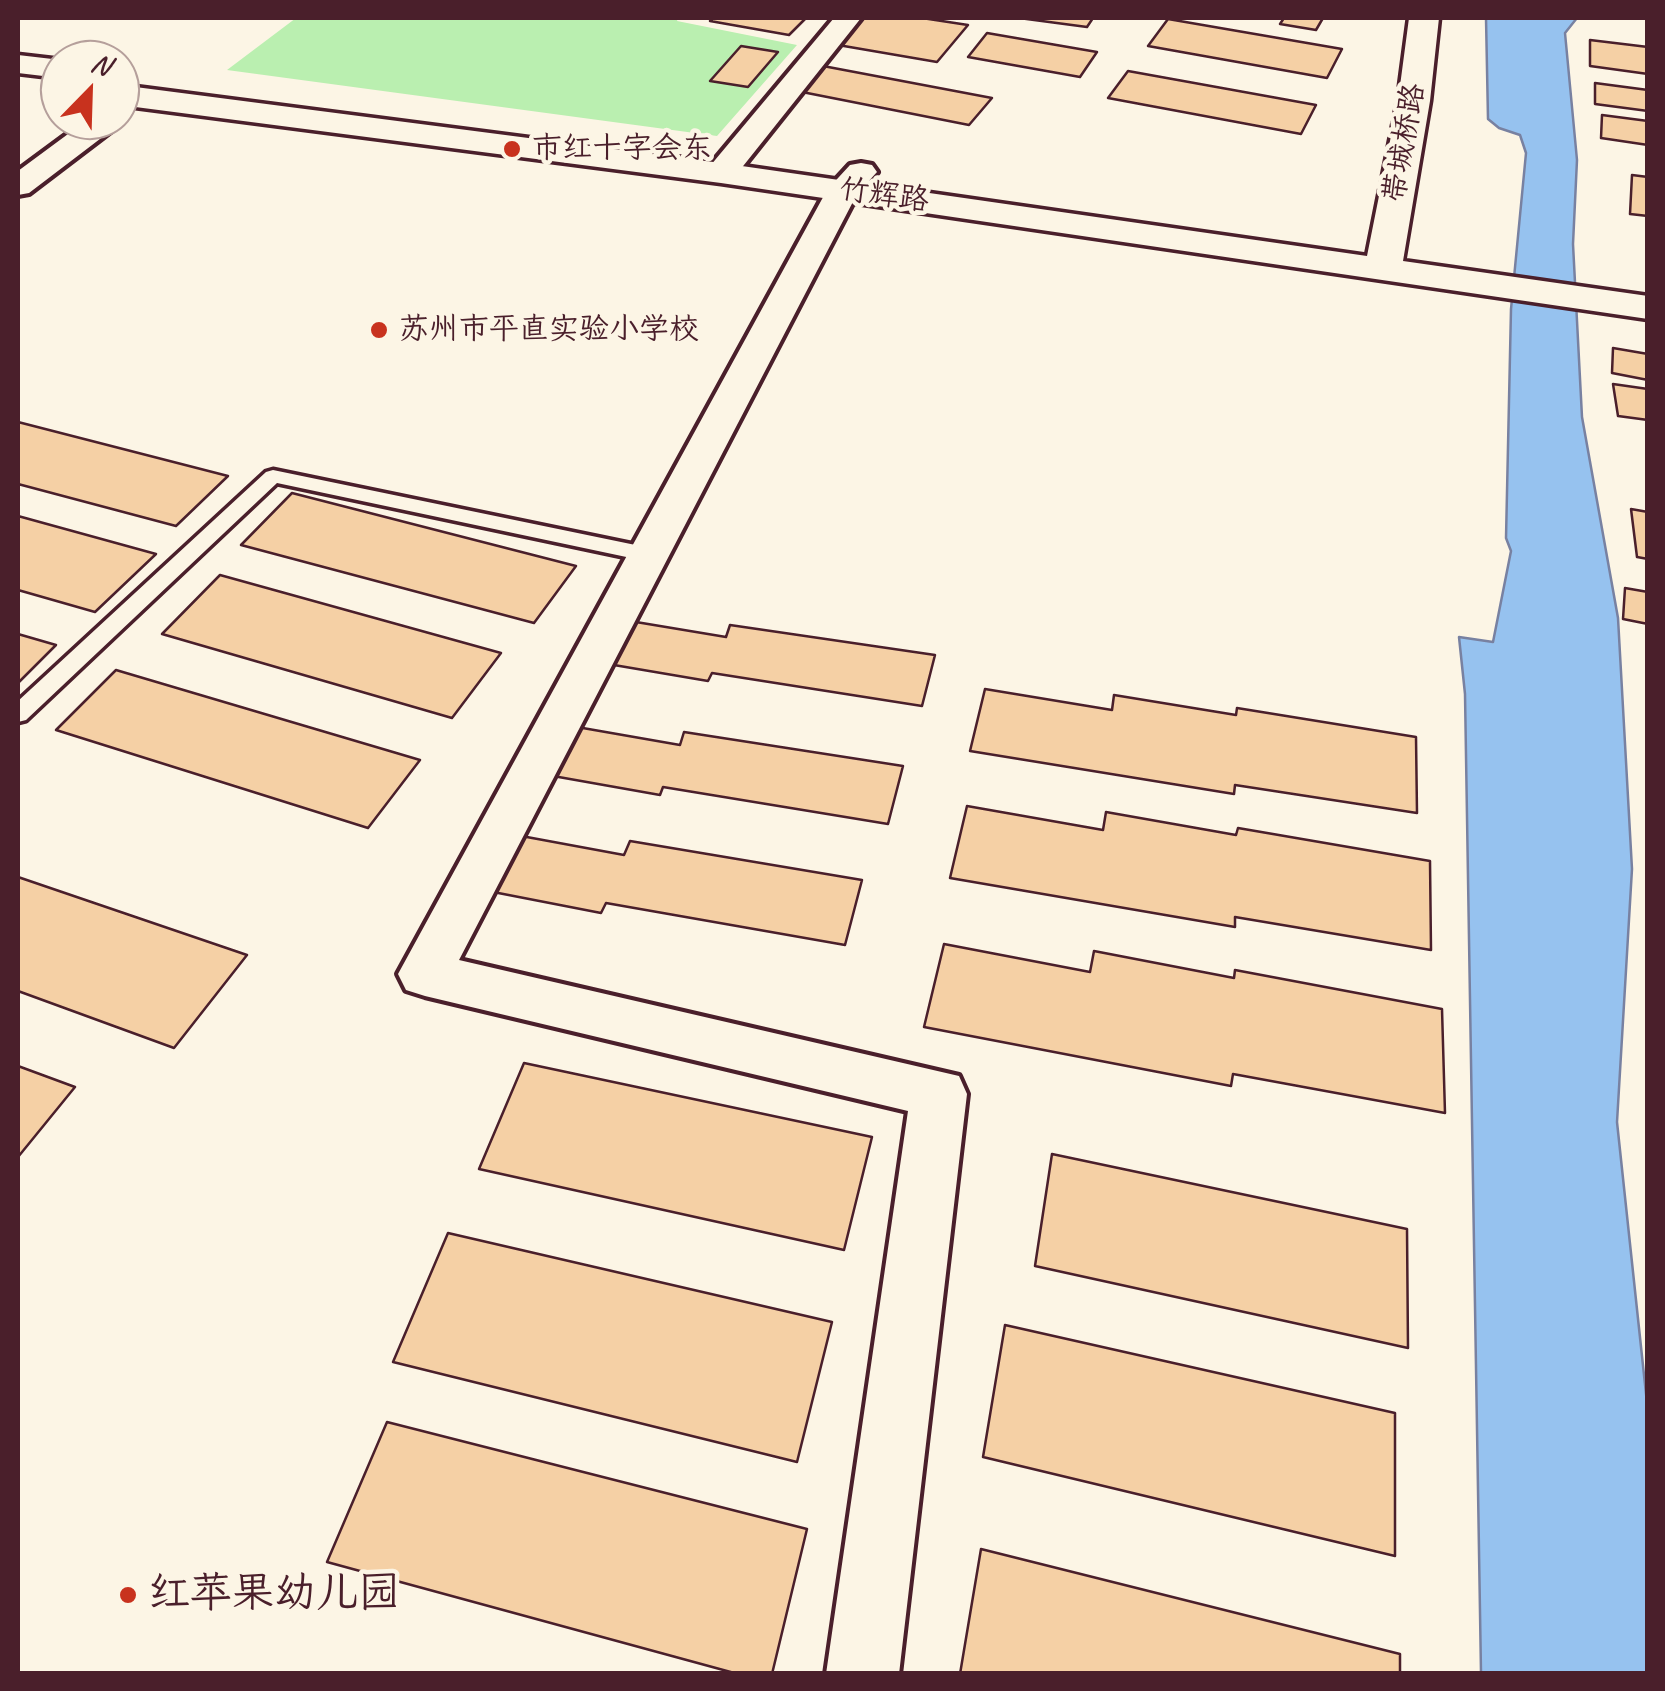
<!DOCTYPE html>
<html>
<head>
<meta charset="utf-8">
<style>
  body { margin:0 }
  #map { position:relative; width:1665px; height:1691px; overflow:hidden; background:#fcf5e5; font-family:Caveat,sans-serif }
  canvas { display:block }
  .frame { position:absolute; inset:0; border:20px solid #4a1f2b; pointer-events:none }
  .north { position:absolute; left:40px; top:40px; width:100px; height:100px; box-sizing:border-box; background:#fcf5e5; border:2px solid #b59f9b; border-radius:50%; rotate:23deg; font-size:28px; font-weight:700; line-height:40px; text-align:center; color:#4a1f2b }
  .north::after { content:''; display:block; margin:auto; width:35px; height:45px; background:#c8321e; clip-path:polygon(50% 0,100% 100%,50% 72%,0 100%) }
</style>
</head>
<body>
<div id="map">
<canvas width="1665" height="1691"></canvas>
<div class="frame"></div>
<div class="north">N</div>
</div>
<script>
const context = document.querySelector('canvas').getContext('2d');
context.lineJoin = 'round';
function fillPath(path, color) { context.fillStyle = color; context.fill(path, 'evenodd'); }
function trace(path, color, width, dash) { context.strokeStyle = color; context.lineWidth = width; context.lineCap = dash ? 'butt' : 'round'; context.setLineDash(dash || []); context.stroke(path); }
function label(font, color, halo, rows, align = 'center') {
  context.font = font + ' Caveat,"LXGW WenKai TC",sans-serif'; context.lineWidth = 9; context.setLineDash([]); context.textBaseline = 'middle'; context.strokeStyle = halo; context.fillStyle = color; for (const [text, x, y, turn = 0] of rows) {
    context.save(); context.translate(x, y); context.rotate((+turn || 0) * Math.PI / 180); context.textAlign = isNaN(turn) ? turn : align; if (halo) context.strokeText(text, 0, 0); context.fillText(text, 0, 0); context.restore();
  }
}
const green = new Path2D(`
  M296 18H678L677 21 797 45 717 136 227 70Z`);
const water = new Path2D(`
  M1486 18H1577L1565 33 1577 160 1573 244 1582 417 1618 618 1632 869 1617 1122 1647 1403V1673H1481L1465 694 1459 637 1493 642 1511 551 1506 538 1511 309 1526 153 1520 135 1499 128 1488 119Z`);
const building = new Path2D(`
  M714 18H806L789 35 710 21Z
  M864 18H922L968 25 937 62 838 45Z
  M1019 18H1093L1087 27Z
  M1284 18H1323L1316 30 1280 24Z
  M1168 19 1342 49 1327 78 1148 46Z
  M987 33 1097 52 1080 77 968 57Z
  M1590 40 1648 47V74L1590 66Z
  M741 46 778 52 748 87 710 81Z
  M823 66 992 98 969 125 797 91Z
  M1128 71 1316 105 1301 134 1108 98Z
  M1595 83 1648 90V111L1595 104Z
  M1602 115 1648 121V145L1601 138Z
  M1632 175 1648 177V216L1630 214Z
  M1613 348 1648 354V380L1612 373Z
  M1613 384 1648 389V420L1618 416Z
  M18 422 228 476 176 526 18 484Z
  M292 493 576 566 534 623 241 545Z
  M1631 509 1648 512V559L1637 557Z
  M18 516 156 554 95 612 18 590Z
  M220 575 501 653 452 718 162 634Z
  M1625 588 1648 592V624L1623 619Z
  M630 621 726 637 730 625 935 655 922 706 712 673 708 681 608 664Z
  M18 634 56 645 18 683Z
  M116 670 420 760 368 828 56 730Z
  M985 689 1112 710 1114 695 1236 715 1237 708 1416 737 1417 813 1235 785 1234 794 970 751Z
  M577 727 680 745 684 732 903 766 888 824 663 787 660 795 553 776Z
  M967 806 1103 830 1106 812 1236 835 1238 828 1430 861 1431 950 1235 917V927L950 878Z
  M516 835 624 855 630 841 862 880 845 945 606 903 601 913 488 891Z
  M18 877 247 955 174 1048 18 991Z
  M944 944 1090 972 1094 951 1234 978 1235 970 1442 1009 1445 1113 1233 1074 1231 1086 924 1027Z
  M524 1063 872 1137 844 1250 479 1169Z
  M18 1066 75 1087 18 1157Z
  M1052 1154 1407 1229 1408 1348 1035 1266Z
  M448 1233 832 1322 797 1462 393 1362Z
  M1005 1325 1395 1413V1556L983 1457Z
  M387 1422 807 1529 772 1674H738L327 1562Z
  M981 1549 1400 1654V1674H960Z`);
const service = new Path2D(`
  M273 470 650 548 660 555 650 562 277 483 26 720 18 722V701L266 472Z`);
const minor = new Path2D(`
  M834 18H861L732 180H710L705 173 710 166Z
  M120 119 121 120 117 126 29 193 18 195V171L87 120Z
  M861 163 872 165 877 172 857 194 459 960 959 1076 967 1094 899 1674H826L908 1111 425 996 406 990 398 974 827 190 850 165Z`);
const secondary = new Path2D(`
  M1409 18H1439L1430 101 1403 261 1648 296V319L721 183 120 105V85L721 163 1367 256 1398 101Z
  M18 55 61 60 60 78 18 73Z`);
const markers = [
  [512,149,10,"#c8321e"],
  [379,330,10,"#c8321e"],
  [128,1595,10,"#c8321e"]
];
const farStreetnames = [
  ["带城桥路",1405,143,-80],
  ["竹辉路",884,196,8]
];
const farPoinames = [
  ["市红十字会东",532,149],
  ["苏州市平直实验小学校",399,330]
];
const nearPoinames = [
  ["红苹果幼儿园",148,1595]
];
fillPath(green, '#baefb0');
fillPath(water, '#96c2ef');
trace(water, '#7881a1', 2.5);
fillPath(building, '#f5d0a5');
trace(building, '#4a1f2b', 2.5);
trace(service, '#4a1f2b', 7);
trace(minor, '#4a1f2b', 8);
trace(secondary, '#4a1f2b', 7);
fillPath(service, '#fcf5e5');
fillPath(minor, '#fcf5e5');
fillPath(secondary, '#fcf5e5');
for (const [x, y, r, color] of markers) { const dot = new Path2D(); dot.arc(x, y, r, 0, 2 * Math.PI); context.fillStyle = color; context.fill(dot); trace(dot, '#fcf5e5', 4); }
label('30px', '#4a1f2b', '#fcf5e5', farStreetnames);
label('30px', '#4a1f2b', '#fcf5e5', farPoinames, 'left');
label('42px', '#4a1f2b', '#fcf5e5', nearPoinames, 'left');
</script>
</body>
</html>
